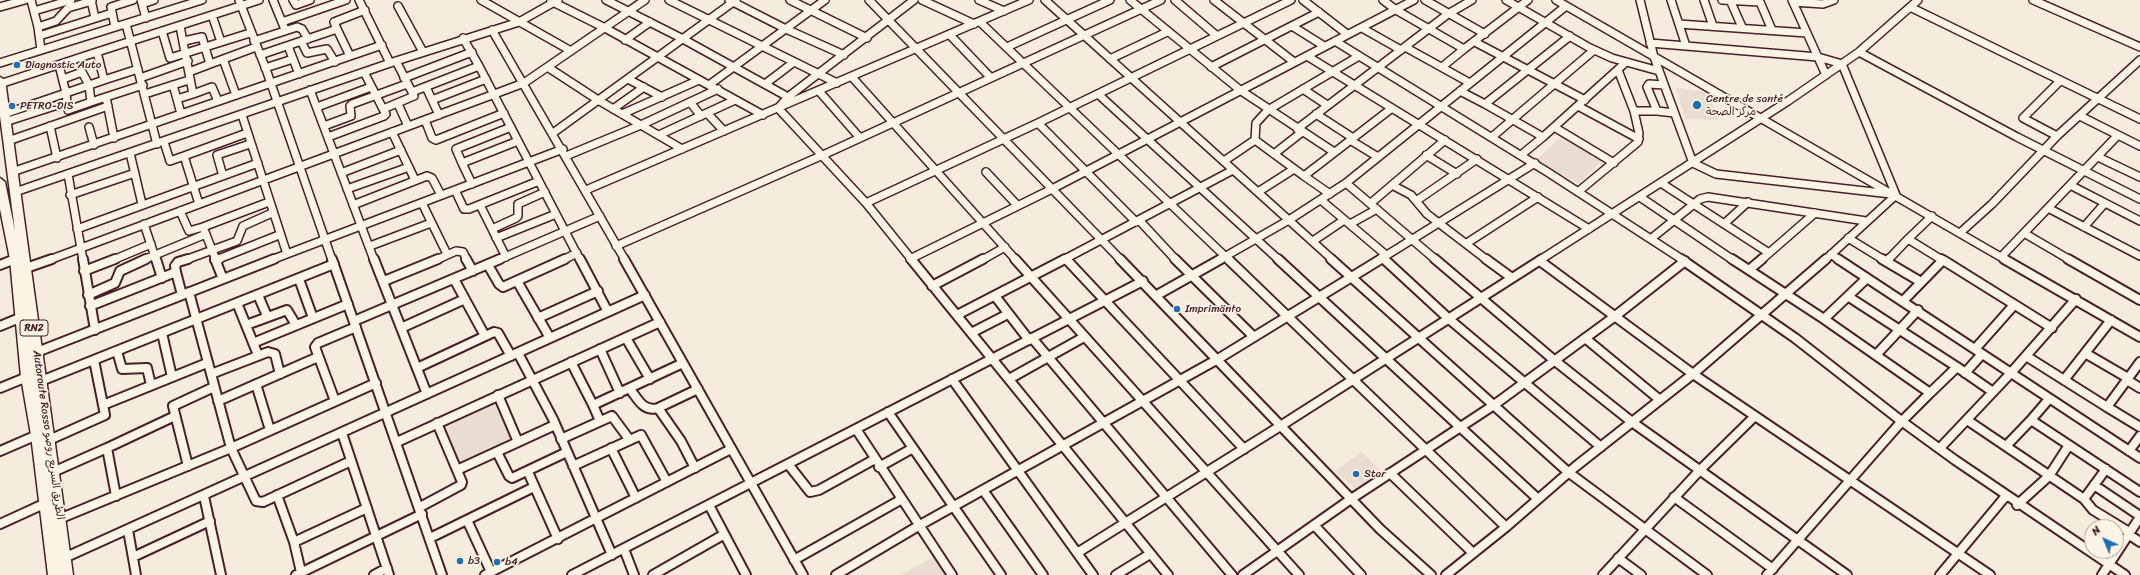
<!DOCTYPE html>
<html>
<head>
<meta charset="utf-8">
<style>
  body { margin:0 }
  #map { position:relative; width:2140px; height:575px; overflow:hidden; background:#f5ecde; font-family:Sriracha,sans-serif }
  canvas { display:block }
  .north { position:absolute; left:2084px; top:519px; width:40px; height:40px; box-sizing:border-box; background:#fcf5e5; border:1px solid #b59f9b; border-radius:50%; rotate:316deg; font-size:11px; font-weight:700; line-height:16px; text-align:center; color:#4a1f2b }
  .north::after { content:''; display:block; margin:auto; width:14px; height:18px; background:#1f6fb2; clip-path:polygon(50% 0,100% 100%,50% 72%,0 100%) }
</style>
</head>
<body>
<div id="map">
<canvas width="2140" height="575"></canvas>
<div class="north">N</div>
</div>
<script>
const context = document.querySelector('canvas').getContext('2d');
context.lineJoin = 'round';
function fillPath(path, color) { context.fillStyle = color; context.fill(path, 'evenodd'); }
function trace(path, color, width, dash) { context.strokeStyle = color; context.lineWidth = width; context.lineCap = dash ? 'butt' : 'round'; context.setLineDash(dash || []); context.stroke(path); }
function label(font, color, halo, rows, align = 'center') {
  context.font = font + ' Sriracha,"Playpen Sans Arabic",sans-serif'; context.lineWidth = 3.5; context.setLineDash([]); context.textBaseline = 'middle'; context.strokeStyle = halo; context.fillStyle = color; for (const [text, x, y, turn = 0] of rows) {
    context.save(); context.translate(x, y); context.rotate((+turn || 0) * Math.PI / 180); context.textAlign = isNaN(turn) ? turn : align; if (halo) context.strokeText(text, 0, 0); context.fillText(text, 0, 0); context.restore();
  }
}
const built = new Path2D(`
  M1676 88 1708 92 1718 120 1685 119Z
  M1562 136 1604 159 1579 184 1536 160Z
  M499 398 515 441 457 468 442 424Z
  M1362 452 1382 472 1358 491 1335 471Z
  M935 556 948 575H901Z`);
const minorFar1 = new Path2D(`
  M31 0 38 27
  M91 0 95 18
  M141 0 146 18
  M239 0 267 72 332 260
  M273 0 284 27
  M293 0 296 5 310 0
  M359 0 390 63
  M481 0 571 51
  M606 0 683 39 788 97
  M669 0 837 83
  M729 0 786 29 844 55
  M790 0 867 38
  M869 0 1121 260
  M922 0 974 24
  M979 0 1004 11
  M1045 0 1333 260
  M1130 0 1240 90 1334 152
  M1175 0 1217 36
  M1214 0 1294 62
  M1303 0 1347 34
  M1383 0 1396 10
  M1425 0 1485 34
  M1506 0 1590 48 1612 58 1659 71
  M1556 0 2006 260
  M1640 0 1654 57 1693 163 1716 174 1891 194
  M1671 0 1686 46
  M1704 0 1713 26
  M1722 0 1760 2 1772 30
  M1730 0 1742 27
  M1792 0 1826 75
  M2033 0 2140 47
  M551 1 605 28 763 115
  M1793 2 1823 4 1834 0
  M142 4 154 0
  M398 6 423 52
  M0 7 25 0
  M1910 7 2140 119
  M1396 10 1464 49 1528 0
  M34 11 71 0
  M212 15 221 42
  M282 22 346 0
  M980 22 1229 260
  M126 24 157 144
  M1679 24 1807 33
  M180 26 193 94 177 99 181 114
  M1292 26 1324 46
  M115 27 111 7 133 0
  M1362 28 1401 50
  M337 29 334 22 365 10
  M492 30 625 260
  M162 31 170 58 250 33
  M950 35 991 78
  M39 36 112 13
  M625 40 650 22
  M184 41 202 37 210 64 256 47
  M254 41 297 27 302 29 308 39
  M301 41 307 53 327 49 335 62
  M1335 41 1549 173 1683 260
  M1475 42 1585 100
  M1650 43 1818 57 1842 64 1896 195
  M288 46 299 74
  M1007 47 1110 0
  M1405 47 1470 83
  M41 50 38 27 56 21 68 8 92 1
  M1859 52 2017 137 2140 199
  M260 55 337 29 350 56
  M1307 56 1589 229
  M223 59 236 95
  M1110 59 1167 32
  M0 63 202 0
  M59 65 66 93 104 80
  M479 66 580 260
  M1211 67 1319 12
  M1442 67 1464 49
  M265 68 293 59
  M549 68 598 100 682 149
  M138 69 104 80 97 52 259 0
  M1618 70 1634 111H1657
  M189 72 210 64
  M364 72 383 109
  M852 77 1016 260
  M140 78 188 61
  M404 78 472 52
  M63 79 82 72 89 85 91 102 106 97
  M628 79 662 97
  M0 84 97 52
  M765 84 794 62
  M709 85 825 0
  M1664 85 1649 84 1647 87 1657 111 1674 113
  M426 87 439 115
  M1303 89 1327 105
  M310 90 374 260
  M819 91 860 138
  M1460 91 1485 104 1570 36
  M412 92 479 66 463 38
  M145 94 173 85
  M193 94 212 87 218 101
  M1098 94 1279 260
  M177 99 173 85 189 80
  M432 100 486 79
  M67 102 68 110 91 102
  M690 102 701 116
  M398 104 408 126
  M1485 104 1543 137 1625 63
  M1578 106 1639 139
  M317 107 371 87
  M613 109 644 87
  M707 113 724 131
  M4 114 66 93 67 102 5 122
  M622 114 699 80
  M1316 114 1353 138
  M242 115 287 254
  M2080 116 2140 146
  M425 120 432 138 436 140 504 113
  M1038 123 1136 222
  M50 126 57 158
  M324 126 351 116 350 106 352 104 407 84
  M89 127 94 145
  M1554 127 1614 163
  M1297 129 1448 14 1472 0
  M392 132 415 180
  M553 133 736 0
  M659 135 735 100
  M2057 136 2023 118 2060 81
  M328 137 384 116 386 114 383 109 414 96 396 61
  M1492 137 1594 50
  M114 138 106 97 143 85
  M1255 140 1256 123 1268 110 1359 56
  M1350 140 1378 157
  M8 141 108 106
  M164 142 170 161 184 156 199 204
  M130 153 142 204
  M1274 154 1302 132
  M1426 155 1457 174
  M1521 155 1543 137
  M184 156 247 133
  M566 156 641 125 718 89
  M2098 157 2140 177
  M1224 161 1255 140 1304 176 1392 108
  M462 163 456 149 511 127
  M12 172 382 45
  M986 172 1017 205
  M341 173 401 150
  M68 174 83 260
  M223 176 217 155 250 144
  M1304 176 1330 194
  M1346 183 1436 260
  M1661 183 1769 253
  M472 184 462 163 518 141
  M1392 185 1411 195 1427 214 1487 260
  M2070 185 2140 221
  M347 189 409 167
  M455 190 464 209H469L539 181
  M586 190 1029 0
  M1579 191 1638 142 1639 133 1634 111
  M15 192 396 61 519 22 558 0
  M1258 192 1294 169
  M70 195 135 173
  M1640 197 1733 260
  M1321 200 1386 255
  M1416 201 1477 159
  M422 203 447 254
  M866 203 1038 123 1291 0
  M1371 203 1445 140
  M353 205 427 176 432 178 441 195
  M480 205 506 257
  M2048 208 2140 256
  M180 211 189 231 203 227
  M1139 220 1176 260
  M144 224 156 260
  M1350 224 1377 209
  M1724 224 1748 202
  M2084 227 2105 203
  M77 229 258 163
  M492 229 516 218 518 216V204L545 192
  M1961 232 1992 204 2057 136 2140 60
  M2024 233 2070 260
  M496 238 556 214
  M1652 238 1700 199 1708 197 1866 221
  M1848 238 1884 260
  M1908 239 1932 216
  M1313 241 1344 220
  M1467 243 1538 197
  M370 246 431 223
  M616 246 823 155 1161 0
  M1831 254 1839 260
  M2002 256 2118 135
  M1382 257 1385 260
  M910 259 1052 189 1414 0
  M49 260 524 83 645 0
  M113 260 151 244
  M143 260 206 234
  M185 260 237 241 243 226 272 213
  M216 260 279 235
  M216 260 203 227 269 202
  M271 260 563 149
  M436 260 456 251 463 252 467 260
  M498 260 600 216
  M563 260 577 253
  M912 260 866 203 778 108 788 97 914 0
  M982 260 1005 247
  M1063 260 1233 170
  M1219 260 1289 220 1346 183 1566 6
  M1379 260 1535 163
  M1540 260 1788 101 1859 52 1918 0
  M1761 260 1815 213
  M1825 260 1896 195
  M1888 260 1908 239 1942 260`);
const minor = new Path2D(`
  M83 259 95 330
  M156 259 162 278
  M215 259 223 279
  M332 259 442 575
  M374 259 427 394
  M466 259 473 271
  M580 259 608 312
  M624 259 803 575
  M911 259 1168 575
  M1015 259 1299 575
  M1066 259 1244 449
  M1120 259 1380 529 1431 575
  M1175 259 1254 337
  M1228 259 1506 527
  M1278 259 1538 499
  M1331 259 1568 472 1707 575
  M1384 259 1449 319 1601 447
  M1435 259 1554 360 1632 422 1847 575
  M1486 259 1512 278
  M1681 259 1795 338 1900 420 1955 460 2125 575
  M1732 259 1749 270 1762 259
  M1838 259 2140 458
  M1882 259 1921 282
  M1941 259 1943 260
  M2004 259 2140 337
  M2068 259 2140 300
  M215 260 219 259
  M1540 261 1693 374 1990 575
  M1887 261 1889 259
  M0 265 15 259
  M488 265 499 284 503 287 565 259
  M26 268 52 259
  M1749 270 1824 319 1930 393 1957 367 1993 392
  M84 271 115 259
  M176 272 175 266 178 262 188 259
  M299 279 313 318
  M454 279 485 336
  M384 281 438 259
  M517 281 550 338
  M932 286 983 259
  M189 292 231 448 256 501 263 502 351 461
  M88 295 115 283 120 271 146 259
  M258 295 267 316
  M1157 295 1221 259
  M995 296 1029 340
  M1849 297 1957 367
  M1903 301 1943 260 2052 328
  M237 303 258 355
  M90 306 176 272 182 295
  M957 315 1065 259
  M538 318 598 291
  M1824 319 1867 278
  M354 321 500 259
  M246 325 287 310 296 325
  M0 326 22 317
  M401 328 465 299
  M162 333 172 377
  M971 333 1008 314
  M626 338 650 379
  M1032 338 1232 575
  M1585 338 1660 400
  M253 343 348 304
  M600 349 620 393
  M1975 349 2014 305
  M117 351 122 369 147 368 151 385
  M37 352 274 259
  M518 353 553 419 612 555
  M2085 353 2128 378
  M1876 355 1918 310
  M2026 356 2107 407 2140 362
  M571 362 593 405 683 363
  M417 368 494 332 498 333 511 356
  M1965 373 1982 354
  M211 374 268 352 275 354 280 374
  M952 379 1093 575
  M1009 379 1084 337
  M2064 380 2111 320
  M2127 380 2140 388
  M41 381 334 264
  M256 384 270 430
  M0 388 27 377
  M630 389C638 399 643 412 658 408
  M498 395 518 442 555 425
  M218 401 318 357
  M335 401 315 347 318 343 356 327
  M103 405 207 363
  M593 405 600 421
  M2107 407 2140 427
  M888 412 1001 575
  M1967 420 2084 499 2093 510 2129 532
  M2031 420 2049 399
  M856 429 952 575
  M342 433 389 575
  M561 439 612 416 629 439
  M49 440 105 415 94 360
  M397 442 660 322
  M2006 446 2031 420 2140 492
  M107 448 175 416
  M611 448 636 498
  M1940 448 2010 374 2076 299
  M0 451 37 435
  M2129 451 2140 436
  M497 452 509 476 512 478 567 452
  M788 464 810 492 819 490 875 459
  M188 466 173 406 214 387
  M573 466 641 435 667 482
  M879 467 913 448
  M695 468 681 441 658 408 698 389
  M457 470 518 442
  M53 472 107 448 116 496
  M528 472 558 539
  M1390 473 1473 553
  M2094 485 2140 516
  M983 490 1043 575
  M277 495 294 542
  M204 496 221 575
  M1674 497 1773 569
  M2084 499 2106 469
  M709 505 746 575
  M2017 505 2049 476 2069 445
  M420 507 461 485 462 482 437 423
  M59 519 231 448 376 383
  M467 520 491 572
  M0 524 46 503
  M1314 525 1361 575
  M128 530 136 575
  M2128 534 2140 542
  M430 538 534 487
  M624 549 634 575
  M1077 553 1282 425 1542 259
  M133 557 210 521
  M64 558 645 295
  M1618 558 1641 575
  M794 560 902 499
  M301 572 294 542 367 508
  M296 575 422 514
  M374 575 387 568
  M485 575 731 449
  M572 575 1143 281
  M653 575 723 535
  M836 575 920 525 1218 359 1381 259
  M1116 575 1150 554
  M1243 575 1351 499 1494 405 1614 317 1685 261
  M1446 575 1506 527 1575 467 1693 374 1826 259
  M1603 575 1700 470 1755 416
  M1767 575 1902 421 1930 393
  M1940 575 2005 497
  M2102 575 2140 517`);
const highway = new Path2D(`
  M0 77 5 80 73 575H48L31 435 21 377 10 259 0 209V178L5 182 15 231 0 116Z`);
const markers = [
  [17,65,4,"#1f6fb2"],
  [1697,105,5,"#1f6fb2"],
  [12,106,4,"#1f6fb2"],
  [1177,309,4,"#1f6fb2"],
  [1356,474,4,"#1f6fb2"],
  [460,561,4,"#1f6fb2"],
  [497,562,4,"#1f6fb2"]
];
const shields = [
  [34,328,28]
];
const shieldNames = [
  ["RN2",34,328]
];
const poiNames = [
  ["Diagnostic Auto",25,65],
  ["Centre de santé",1706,99],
  ["مركز الصحة",1706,112],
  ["PETRO-DIS",20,106],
  ["Imprimänto",1185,309],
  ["Star",1364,474],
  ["b3",468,561],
  ["b4",505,562]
];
const streetNames = [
  ["Autoroute Rosso الطريق السريع روصو",48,435,82]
];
fillPath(built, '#e8ddd0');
trace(minorFar1, '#4a1f2b', 10);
trace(minor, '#4a1f2b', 12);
trace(highway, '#4a1f2b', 3);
trace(minorFar1, '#fcf5e5', 7);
trace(minor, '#fcf5e5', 8);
fillPath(highway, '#fcf5e5');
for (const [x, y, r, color] of markers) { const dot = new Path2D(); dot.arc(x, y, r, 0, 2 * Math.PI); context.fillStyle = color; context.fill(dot); trace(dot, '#fcf5e5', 1.5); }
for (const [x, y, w] of shields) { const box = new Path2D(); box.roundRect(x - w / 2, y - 8, w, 16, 3); context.fillStyle = '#fcf5e5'; context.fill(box); trace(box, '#4a1f2b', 1); }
label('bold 10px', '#4a1f2b', null, shieldNames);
label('11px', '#4a1f2b', '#fcf5e5', poiNames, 'left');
label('11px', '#4a1f2b', '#fcf5e5', streetNames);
</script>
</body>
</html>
